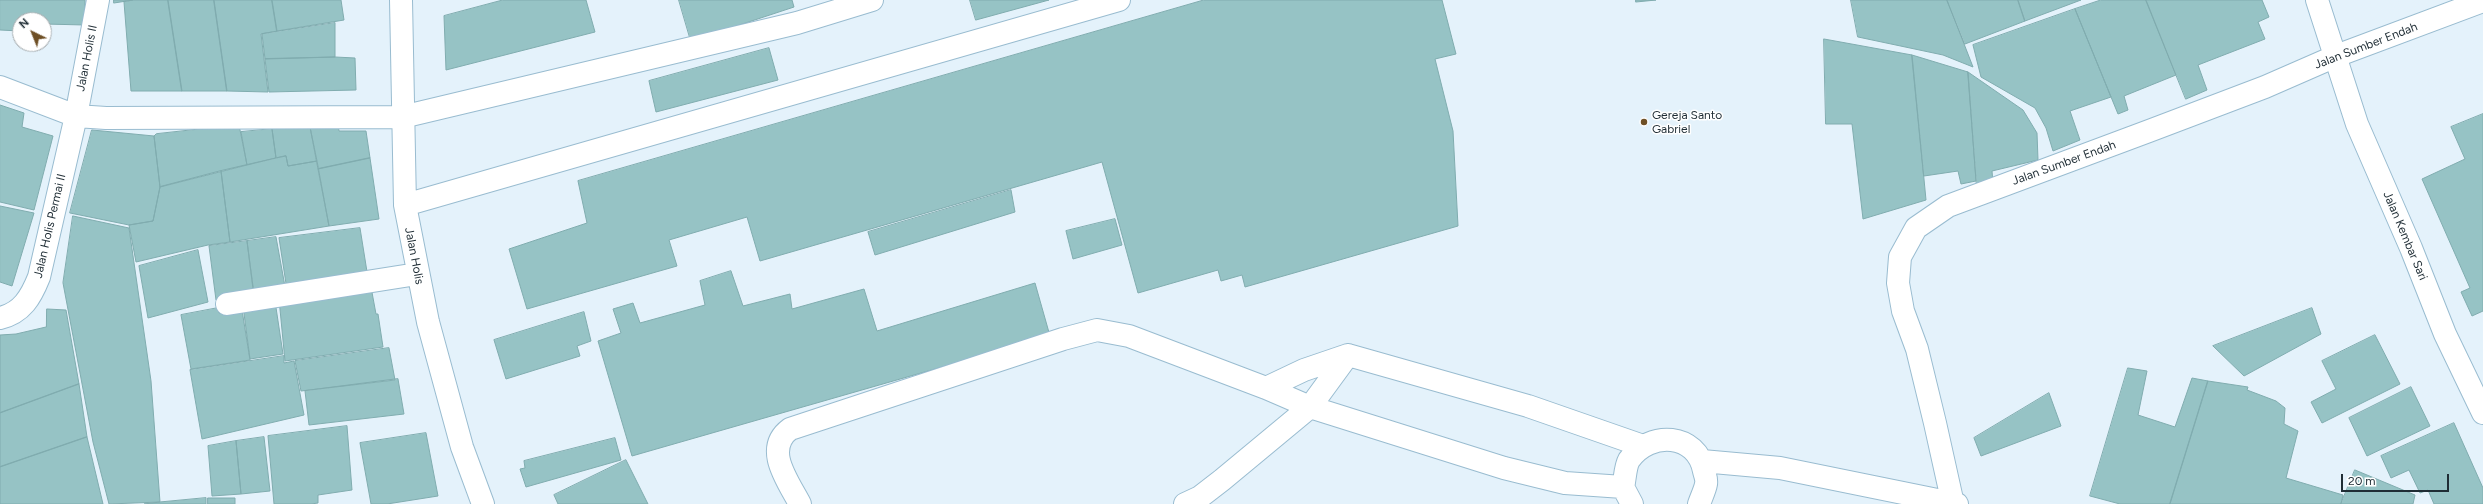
<!DOCTYPE html>
<html>
<head>
<meta charset="utf-8">
<style>
  body { margin:0 }
  #map { position:relative; width:2483px; height:504px; overflow:hidden; background:#e4f2fb; font-family:Figtree,sans-serif }
  canvas { display:block }
  .north { position:absolute; left:12px; top:12px; width:40px; height:40px; box-sizing:border-box; background:#fff; border:1px solid #a5abae; border-radius:50%; rotate:317deg; font-size:11px; font-weight:700; line-height:16px; text-align:center; color:#1f2d35 }
  .north::after { content:''; display:block; margin:auto; width:14px; height:18px; background:#6e4f25; clip-path:polygon(50% 0,100% 100%,50% 72%,0 100%) }
  .scale { position:absolute; left:2341px; top:474px; width:108px; height:18px; box-sizing:border-box; border:2px solid #1f2d35; border-top:0; padding-left:5px; font-size:12px; line-height:14px; white-space:nowrap; color:#1f2d35; -webkit-text-stroke:3px #fff; paint-order:stroke }
</style>
</head>
<body>
<div id="map">
<canvas width="2483" height="504"></canvas>
<div class="north">N</div>
<div class="scale">20 m</div>
</div>
<script>
const context = document.querySelector('canvas').getContext('2d');
context.lineJoin = 'round';
function fillPath(path, color) { context.fillStyle = color; context.fill(path, 'evenodd'); }
function trace(path, color, width, dash) { context.strokeStyle = color; context.lineWidth = width; context.lineCap = dash ? 'butt' : 'round'; context.setLineDash(dash || []); context.stroke(path); }
function label(font, color, halo, rows, align = 'center') {
  context.font = font + ' Figtree,sans-serif'; context.lineWidth = 3; context.setLineDash([]); context.textBaseline = 'middle'; context.strokeStyle = halo; context.fillStyle = color; for (const [text, x, y, turn = 0] of rows) {
    context.save(); context.translate(x, y); context.rotate((+turn || 0) * Math.PI / 180); context.textAlign = isNaN(turn) ? turn : align; if (halo) context.strokeText(text, 0, 0); context.fillText(text, 0, 0); context.restore();
  }
}
const building = new Path2D(`
  M0 0H85V25L44 24V20H20V31L0 30Z
  M114 0H133L114 3Z
  M133 0H168L182 91H131L124 2Z
  M168 0H214L227 91H182Z
  M214 0H272L277 31 261 34 268 92 227 91Z
  M272 0H341L344 20 277 31Z
  M503 0H586L595 32 446 70 444 16Z
  M679 0H792L794 7 691 41Z
  M970 0H1049L976 20Z
  M1204 0H1442L1456 54 1435 59 1453 131 1458 226 1245 287 1242 275 1221 281 1218 270 1138 293 1102 162 760 261 747 217 669 240 677 266 527 309 509 249 587 223 578 181Z
  M1636 0H1656L1636 2Z
  M1851 0H1947L1973 67 1943 55 1858 37Z
  M1947 0H2018L2025 21 1965 44Z
  M2018 0H2081L2025 21Z
  M2101 0H2146L2176 75 2124 96 2128 110 2118 114 2075 9Z
  M2146 0H2262L2269 17 2258 22 2265 39 2198 65 2207 90 2186 99Z
  M2075 9 2111 97 2070 111 2080 140 2053 151 2046 128 2035 108 1981 77 1973 45Z
  M335 23V57L265 59 262 34Z
  M1824 39 1912 55 1926 200 1863 219 1852 124H1826Z
  M769 48 778 80 656 112 649 81Z
  M1912 55 1968 72 1976 181 1961 184 1958 171 1924 176Z
  M335 57 355 58 356 90 269 92 265 59Z
  M1968 72 2023 110 2037 133 2038 160 1992 171 1993 183 1977 188Z
  M0 105 24 113 22 127 53 136 34 210 0 202Z
  M2483 114V311L2472 316 2461 292 2470 288 2422 179 2465 159 2451 127Z
  M338 124 339 131H366L370 158 318 169 310 127Z
  M239 125 247 165 160 187 154 136 156 134Z
  M305 125 310 127 317 161 288 166 286 156 276 158 272 129Z
  M272 129 276 158 247 165 241 132Z
  M92 130 154 136 160 187 153 221 129 225 70 213Z
  M286 156 288 166 317 161 329 226 230 242 221 171Z
  M370 158 379 219 329 226 318 169Z
  M221 171 230 242 208 245 136 262 129 225 153 221 160 187Z
  M1011 190 1015 212 875 255 868 232Z
  M0 206 34 213 12 286 0 282Z
  M73 216 129 228 151 381 160 502 109 504 93 442 63 283Z
  M1115 219 1122 245 1073 259 1066 231Z
  M360 228 368 278 287 290 279 238Z
  M276 237 286 292 254 297 247 241Z
  M247 241 254 294 216 300 209 246Z
  M198 250 208 302 148 318 139 266Z
  M731 271 743 306 790 294 792 309 864 289 877 331 1035 283 1050 336 632 456 598 341 621 333 613 309 633 303 640 323 705 305 700 281Z
  M371 287 376 314H378L383 347 285 361 279 299Z
  M275 301 283 354 250 359 243 306Z
  M218 308 219 313 242 310 250 360 191 369 181 315Z
  M2312 308 2321 334 2244 376 2213 346Z
  M47 309 66 310 79 384 0 413V335L16 334 46 327Z
  M584 312 591 341 577 346 580 356 506 379 494 340Z
  M2375 335 2400 384 2322 423 2311 402 2336 389 2322 361Z
  M389 348 395 380 301 391 295 361Z
  M284 356V363L294 361 304 415 202 439 190 370Z
  M2128 368 2147 371 2138 415 2175 427 2192 378 2208 381 2170 504H2120L2090 496Z
  M398 379 404 414 309 425 305 391Z
  M2208 381 2248 387 2247 390 2276 401 2285 408 2284 424 2298 431 2286 478 2343 495 2341 504H2170Z
  M79 384 87 437 0 467V413Z
  M2411 387 2430 426 2367 456 2349 418Z
  M2049 393 2061 426 1981 456 1974 438Z
  M2454 423 2483 488V504H2434L2428 490 2420 493 2409 470 2391 478 2381 456Z
  M347 426 352 490 318 495V503L311 504H274L268 436Z
  M426 433 438 496 387 504H371L360 443Z
  M87 437 103 504H0V467Z
  M264 437 270 491 241 494 236 441Z
  M615 438 621 460 526 487 520 469 525 468 524 461Z
  M236 441 241 494 212 496 208 446Z
  M626 460 648 504H558L554 495Z
  M2355 470 2415 495 2413 504H2341Z
  M206 498V504H144L160 502Z
  M208 498H235V504H208Z`);
const minor = new Path2D(`
  M401 0 405 205 428 322 462 447 483 504
  M2317 0 2357 124 2411 248 2445 334 2483 413
  M0 87 76 116 106 118 402 117 797 23 872 0
  M405 205 1119 0
  M227 304 417 274
  M0 318C22 313 31 297 39 277L76 116 98 0
  M1266 388 1304 370 1348 355 1528 406 1643 446
  M1702 461 1780 468 1957 504
  M800 504C788 481 763 449 790 429L1063 339 1097 330 1129 336 1266 388 1310 407 1504 468 1565 483 1623 487
  M1185 504 1200 497 1222 480 1310 407 1348 355
  M1632 504 1623 487C1625 480 1625 467 1629 460 1650 430 1697 433 1704 471 1705 475 1707 480 1706 484 1705 490 1701 498 1699 504
  M1953 504 1935 423 1917 349 1903 311 1898 283 1900 257 1916 228 1948 206 2149 131 2265 87 2336 56 2483 1`);
const markers = [
  [1644,122,4,"#6e4f25"]
];
const streetNames = [
  ["Jalan Sumber Endah",2366,46,-21],
  ["Jalan Holis II",87,58,-79],
  ["Jalan Sumber Endah",2064,163,-20],
  ["Jalan Holis Permai II",50,226,-77],
  ["Jalan Kembar Sari",2405,236,67],
  ["Jalan Holis",414,256,79]
];
const poiNames = [
  ["Gereja Santo",1652,115],
  ["Gabriel",1652,129]
];
fillPath(building, '#96c3c5');
trace(building, '#80acaf', 1);
trace(minor, '#99bcd0', 24);
trace(minor, '#fff', 22);
for (const [x, y, r, color] of markers) { const dot = new Path2D(); dot.arc(x, y, r, 0, 2 * Math.PI); context.fillStyle = color; context.fill(dot); trace(dot, '#fff', 1.5); }
label('12px', '#1f2d35', '#fff', streetNames);
label('12px', '#1f2d35', '#fff', poiNames, 'left');
</script>
</body>
</html>
